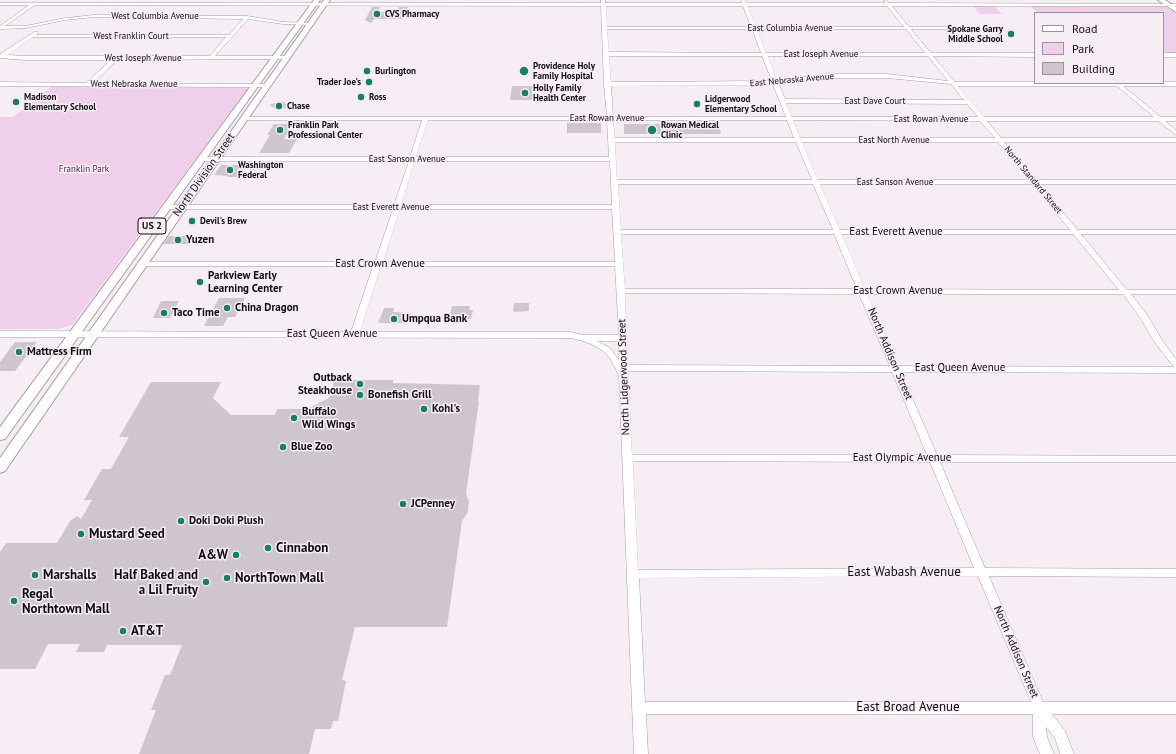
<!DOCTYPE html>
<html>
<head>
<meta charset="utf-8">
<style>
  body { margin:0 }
  #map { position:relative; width:1176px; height:754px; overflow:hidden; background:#f7edf5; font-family:"PT Sans",sans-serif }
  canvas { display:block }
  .legend { position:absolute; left:1034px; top:12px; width:130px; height:72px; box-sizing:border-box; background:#f7edf5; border:1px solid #9a9399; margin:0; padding:5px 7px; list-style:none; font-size:12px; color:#0f0c0f }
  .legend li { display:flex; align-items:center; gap:8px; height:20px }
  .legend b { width:20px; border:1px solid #9a9399 }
</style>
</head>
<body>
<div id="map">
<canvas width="1176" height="754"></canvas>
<ul class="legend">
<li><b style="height:5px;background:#fff"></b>Road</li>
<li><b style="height:11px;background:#efcfea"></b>Park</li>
<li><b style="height:11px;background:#cec5cd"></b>Building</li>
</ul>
</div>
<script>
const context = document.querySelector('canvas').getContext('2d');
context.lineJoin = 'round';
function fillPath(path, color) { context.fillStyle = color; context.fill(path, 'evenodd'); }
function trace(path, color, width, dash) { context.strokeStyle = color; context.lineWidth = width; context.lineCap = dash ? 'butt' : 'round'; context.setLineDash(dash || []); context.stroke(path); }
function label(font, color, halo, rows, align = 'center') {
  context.font = font + ' "PT Sans",sans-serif'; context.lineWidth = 3; context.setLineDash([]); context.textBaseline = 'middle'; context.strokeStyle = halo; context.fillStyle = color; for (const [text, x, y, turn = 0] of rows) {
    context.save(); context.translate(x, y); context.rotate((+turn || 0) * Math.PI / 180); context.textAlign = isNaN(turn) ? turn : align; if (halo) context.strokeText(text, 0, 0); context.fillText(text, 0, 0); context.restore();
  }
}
const green = new Path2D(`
  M973 6H994L1002 14H980Z
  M1030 6H1164L1176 13V53H1163V13H1038Z
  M52 86 246 87 248 88 72 325 59 329H0V117H13Z`);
const building = new Path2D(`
  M372 7H380L378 12H397L399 7H408L403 19H374L371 23 365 20Z
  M512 86H533L532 100H510Z
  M281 101 291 106 278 110 269 105Z
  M567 123H601V133H567Z
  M274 124H293L284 139H297L289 153H259L270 135H267Z
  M624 124H719L721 134H624Z
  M221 165H246L237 177H227L228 176 214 175Z
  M169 236H193L187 244H163Z
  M219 298H245L235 317H228L223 326H204Z
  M161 301H179L170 318H153Z
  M514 303H529V311L515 312 513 311Z
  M452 306H470L469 310H473L471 319H449Z
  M384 308H394L393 312 411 313 408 323H378Z
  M15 342H37L15 371H0V362Z
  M335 378H349L348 380H393V383L480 385 478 401H479L466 494 469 502 468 507V512L462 521 447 627H355L342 680 346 681 338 721H333L331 729H315L309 754H139L156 710H151L165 675H170L182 645H107L104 652H76L80 644H48L35 669H0V552L6 543H57L70 521 77 516 81 519 92 500H84L102 469H111L129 437H119L151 382H221L213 398 231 415H275L277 409H307L329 398Z`);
const minor = new Path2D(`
  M601 0H605V3H742L741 0H745L747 3H885L883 1 886 0 889 3 1176 4V6H892L909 27H975L977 28 975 29H911L931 53H1035V57L933 56 955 82H1176V86H1123L1161 117H1176V121H1165L1176 130V135L1158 121H987L1001 138H1176V142H1004L1036 180H1176V184H1039L1078 230H1176V234H1081L1127 290H1176V294H1131L1148 316 1162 340 1176 359V373L901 372 937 455 1176 456V462H940L985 568 1176 569V577L989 576 1043 702H1176V714H1052L1065 731 1074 754H1060L1055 738 1046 727 1047 737 1054 754H1040L1033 737V714H646L648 754H634L619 376C616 370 613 362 608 356 599 345 584 341 571 338L0 337V331L351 332 373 266H141L137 264 141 262H375L393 209H166L163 207 166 205H394L409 161H202L199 159 202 157H410L422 120H244L241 118 242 117H607L604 84 601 6 35 5 5 26H26L65 18 94 15 247 16 283 22 310 23 312 24 310 25 283 24 248 19 215 56H286L289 58 288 59 117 60 93 83 269 84V86L267 87 0 86V82L86 83 111 60H25L0 58V54L34 32H38L37 35H229L243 19 94 17 65 20 26 28 0 29V26L29 5H0V3H601ZM606 6H743L751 27H607ZM748 6H887L904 27H756ZM607 29H752L761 53 609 52ZM757 29H906L925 53H766ZM33 37H226L210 56H25L8 55ZM609 56H762L772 81 611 82ZM768 56H928L948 81 887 74H826L777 81ZM826 78H887L951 84 964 100 785 99 779 84ZM773 85 786 117H613L611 86ZM958 86H1117L1154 117H984ZM786 103 967 104 978 117H792ZM428 120H607L609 157H416ZM613 120H787L794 138H615ZM793 120 980 121 995 138H800ZM615 142H796L812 180H617ZM802 142H998L1029 180H818ZM415 161H610L612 205H401ZM618 184H813L833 230H621ZM820 184H1032L1070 230H840ZM400 209H612L615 262H383ZM621 234H834L857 289H625ZM842 234H1073L1119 290 865 289ZM381 266H615L619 335H584L571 332H360ZM625 293 859 294 890 366 628 365ZM867 294H1123L1141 319 1155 343 1174 367 899 366ZM597 341H619V360L610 348ZM628 371 892 372 927 455H632ZM633 461 930 462 974 568 638 570ZM978 576 1031 702H645L639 578Z
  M1163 53H1176V57H1163Z`);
const major = new Path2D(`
  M314 0H320L5 439 0 440V427Z
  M324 0H330L5 471 0 473V458Z
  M1158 0H1165L1176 7V12Z`);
const markers = [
  [377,14,4,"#15825e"],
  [1011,34,4,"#15825e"],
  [367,71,4,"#15825e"],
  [524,71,5,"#15825e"],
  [369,82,4,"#15825e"],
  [525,93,4,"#15825e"],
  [361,97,4,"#15825e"],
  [16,102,4,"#15825e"],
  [697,104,4,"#15825e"],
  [279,106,4,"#15825e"],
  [280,130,4,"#15825e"],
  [652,130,5,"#15825e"],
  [230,170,4,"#15825e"],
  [192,221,4,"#15825e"],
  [178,240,4,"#15825e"],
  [200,282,4,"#15825e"],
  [227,308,4,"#15825e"],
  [164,313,4,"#15825e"],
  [394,319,4,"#15825e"],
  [19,352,4,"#15825e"],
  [360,384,4,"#15825e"],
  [360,395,4,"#15825e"],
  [424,409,4,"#15825e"],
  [294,418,4,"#15825e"],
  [283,447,4,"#15825e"],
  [403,504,4,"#15825e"],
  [181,521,4,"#15825e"],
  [81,534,4,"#15825e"],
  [268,548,4,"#15825e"],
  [236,555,4,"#15825e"],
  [35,575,4,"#15825e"],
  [227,578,4,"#15825e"],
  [206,582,4,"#15825e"],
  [14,601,4,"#15825e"],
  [123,631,4,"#15825e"]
];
const farPoinames = [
  ["CVS Pharmacy",385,14],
  ["Spokane Garry",1003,29,"right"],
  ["Middle School",1003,39,"right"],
  ["Providence Holy",533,66],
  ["Family Hospital",533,76],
  ["Burlington",375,71],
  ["Trader Joe's",361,82,"right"],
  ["Holly Family",533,88],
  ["Health Center",533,98],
  ["Madison",24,97],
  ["Elementary School",24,107],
  ["Ross",369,97],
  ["Lidgerwood",705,99],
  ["Elementary School",705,109],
  ["Chase",287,106],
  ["Franklin Park",288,125],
  ["Professional Center",288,135],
  ["Rowan Medical",661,125],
  ["Clinic",661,135],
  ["Washington",238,165],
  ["Federal",238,175],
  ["Devil's Brew",200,221]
];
const farStreetnames = [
  ["West Columbia Avenue",155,16],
  ["East Columbia Avenue",790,28],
  ["West Franklin Court",131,36],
  ["East Joseph Avenue",821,54],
  ["West Joseph Avenue",143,58],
  ["East Nebraska Avenue",792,80,-5],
  ["West Nebraska Avenue",134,84],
  ["East Dave Court",875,101],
  ["East Rowan Avenue",607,118],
  ["East Rowan Avenue",931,119],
  ["East North Avenue",894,140],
  ["East Sanson Avenue",407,159],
  ["North Standard Street",1033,180,50],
  ["East Sanson Avenue",895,182],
  ["East Everett Avenue",391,207]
];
const farParknames = [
  ["Franklin Park",84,169]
];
const shields = [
  [152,226,28]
];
const shieldNames = [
  ["US 2",152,226]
];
const streetNames = [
  ["North Division Street",204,175,-55],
  ["East Everett Avenue",896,232],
  ["East Crown Avenue",380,264],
  ["East Crown Avenue",898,291],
  ["East Queen Avenue",332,334],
  ["North Addison Street",890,354,67],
  ["East Queen Avenue",960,368],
  ["North Lidgerwood Street",624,377,-92],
  ["East Olympic Avenue",902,458],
  ["North Addison Street",1016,652,67]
];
const poiNames = [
  ["Yuzen",186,240],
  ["Parkview Early",208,276],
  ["Learning Center",208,289],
  ["China Dragon",235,308],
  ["Taco Time",172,313],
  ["Umpqua Bank",402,319],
  ["Mattress Firm",27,352],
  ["Outback",352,378,"right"],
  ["Steakhouse",352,391,"right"],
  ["Bonefish Grill",368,395],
  ["Kohl's",432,409],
  ["Buffalo",302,412],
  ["Wild Wings",302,425],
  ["Blue Zoo",291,447],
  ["JCPenney",411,504],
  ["Doki Doki Plush",189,521]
];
const nearPoinames = [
  ["Mustard Seed",89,534],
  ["Cinnabon",276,548],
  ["A&W",228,555,"right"],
  ["Marshalls",43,575],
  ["Half Baked and",198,575,"right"],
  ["a Lil Fruity",198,590,"right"],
  ["NorthTown Mall",235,578],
  ["Regal",22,594],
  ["Northtown Mall",22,609],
  ["AT&T",131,631]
];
const nearStreetnames = [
  ["East Wabash Avenue",904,572],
  ["East Broad Avenue",908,707]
];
fillPath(green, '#efcfea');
fillPath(building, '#cec5cd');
trace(minor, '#a79ea5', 1);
trace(major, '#a79ea5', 2);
fillPath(minor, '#fff');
fillPath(major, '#fff');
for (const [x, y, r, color] of markers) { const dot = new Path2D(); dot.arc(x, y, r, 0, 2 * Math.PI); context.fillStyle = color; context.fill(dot); trace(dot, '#f7edf5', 1.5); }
label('bold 9px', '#0f0c0f', '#f7edf5', farPoinames, 'left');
label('9px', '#0f0c0f', '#f7edf5', farStreetnames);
label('9px', '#51264e', '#f7edf5', farParknames);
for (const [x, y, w] of shields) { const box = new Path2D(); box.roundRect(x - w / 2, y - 8, w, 16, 3); context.fillStyle = '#f7edf5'; context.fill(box); trace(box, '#0f0c0f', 1); }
label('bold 10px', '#0f0c0f', null, shieldNames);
label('11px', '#0f0c0f', '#f7edf5', streetNames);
label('bold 11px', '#0f0c0f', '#f7edf5', poiNames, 'left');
label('bold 13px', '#0f0c0f', '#f7edf5', nearPoinames, 'left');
label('13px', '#0f0c0f', '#f7edf5', nearStreetnames);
</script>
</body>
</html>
